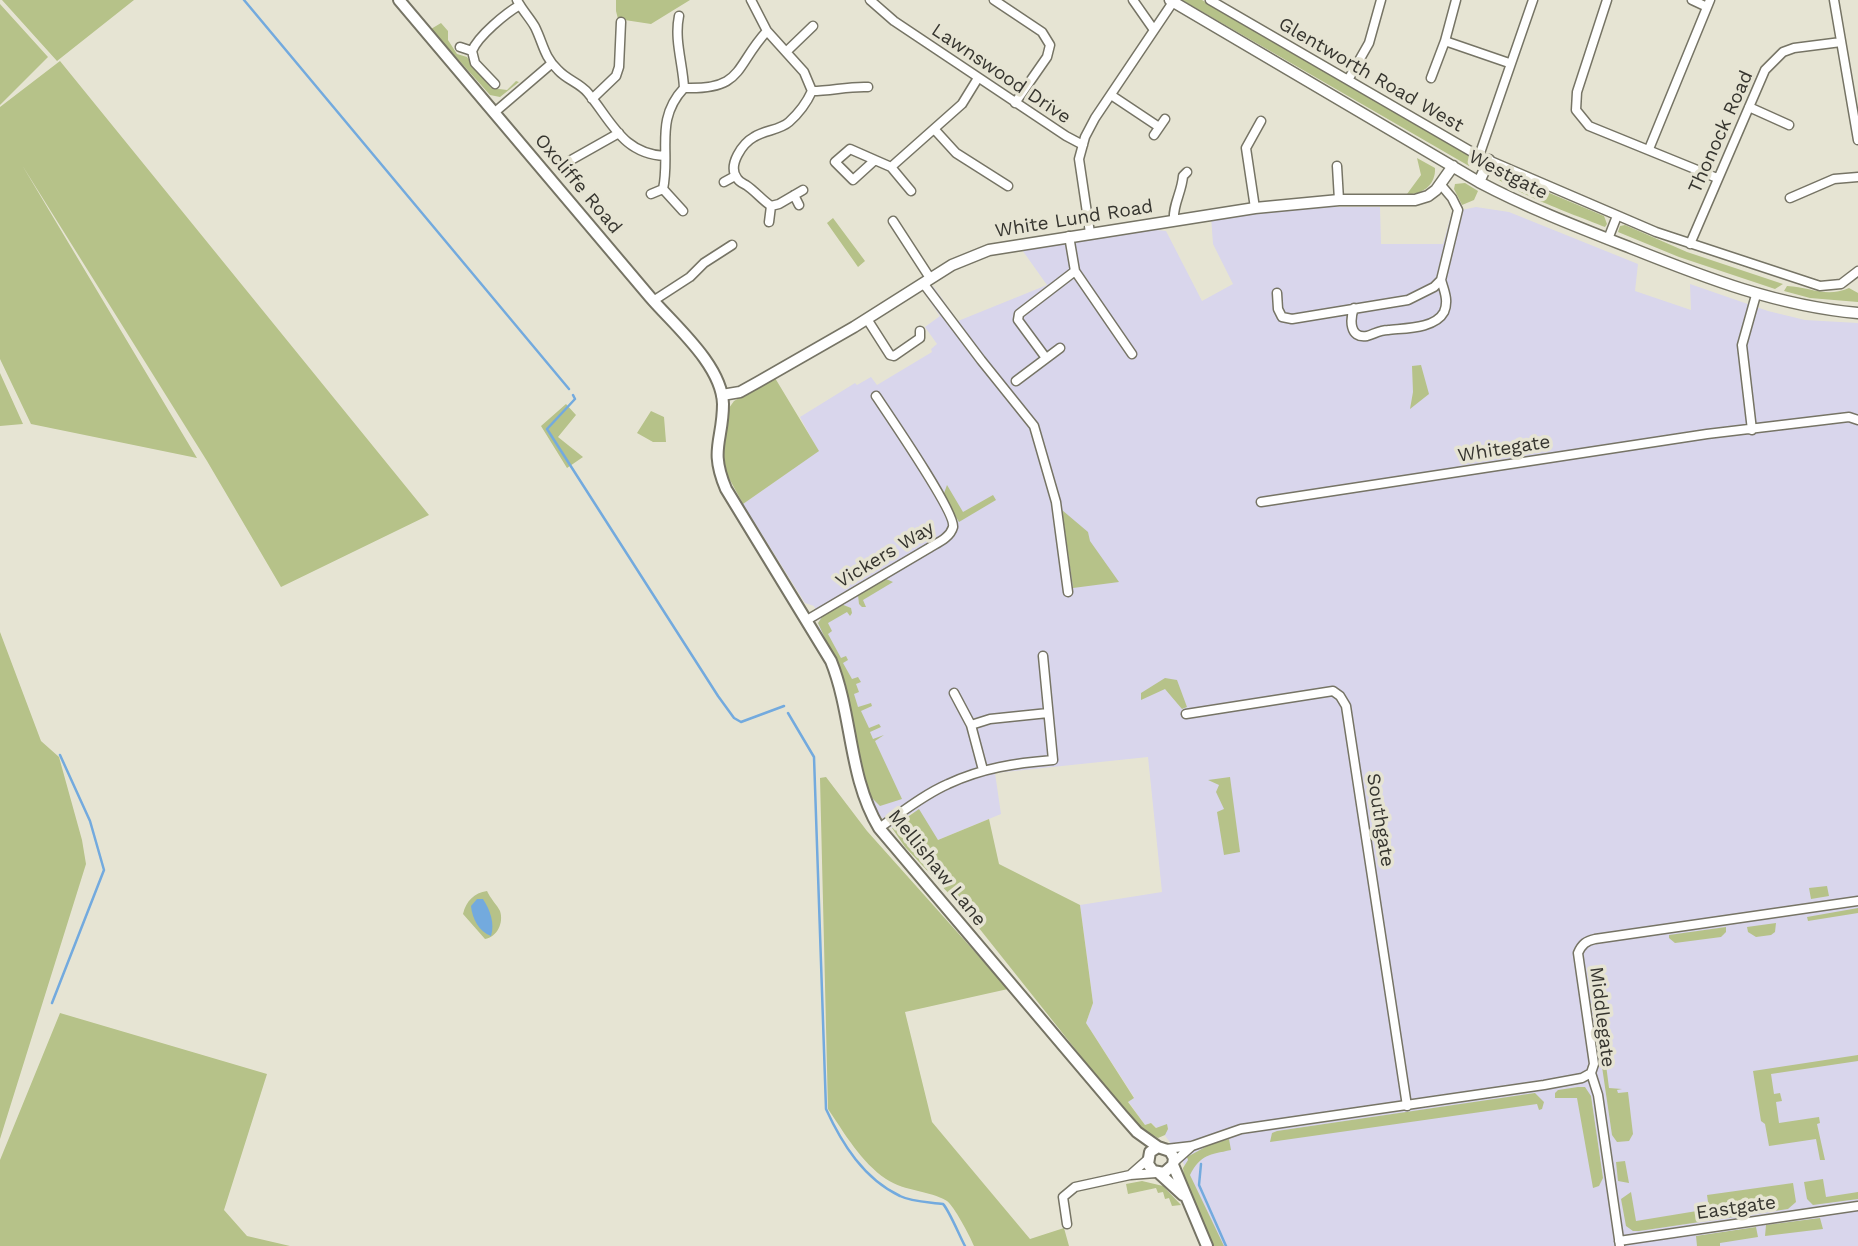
<!DOCTYPE html>
<html>
<head>
<meta charset="utf-8">
<style>
  body { margin:0 }
  canvas { display:block; background:#e6e4d3 }
</style>
</head>
<body>
<canvas width="1858" height="1246"></canvas>
<script>
const context = document.querySelector('canvas').getContext('2d');
context.lineJoin = 'round';
function fillPath(path, color) { context.fillStyle = color; context.fill(path, 'evenodd'); }
function trace(path, color, width, dash) { context.strokeStyle = color; context.lineWidth = width; context.lineCap = dash ? 'butt' : 'round'; context.setLineDash(dash || []); context.stroke(path); }
function label(font, color, halo, rows, align = 'center') {
  context.font = font + ' "Work Sans",sans-serif'; context.lineWidth = 7; context.setLineDash([]); context.textBaseline = 'middle'; context.strokeStyle = halo; context.fillStyle = color; for (const [text, x, y, turn = 0] of rows) {
    context.save(); context.translate(x, y); context.rotate((+turn || 0) * Math.PI / 180); context.textAlign = isNaN(turn) ? turn : align; if (halo) context.strokeText(text, 0, 0); context.fillText(text, 0, 0); context.restore();
  }
}
const industrial = new Path2D(`
  M1290 207H1380L1381 244H1443L1452 212 1476 207 1509 212 1638 264 1635 291 1691 310 1690 284 1768 311 1805 320 1858 323V1246H1220L1182 1160 1164 1134 1151 1123 1145 1125 1128 1101 1134 1097 1086 1023 1093 1003 1080 905 1162 892 1148 757 995 773 1001 814 938 840 913 812 892 828 873 808 856 744 845 682 820 632 818 623 820 619 814 606 805 603 743 504 818 451 800 417 855 383 857 385 871 377 877 385 932 352 931 349 937 344 925 327 940 316 924 293 933 286 958 321 1047 285 1020 247 1147 229 1166 231 1202 301 1233 284 1213 244 1211 216Z`);
const green = new Path2D(`
  M2 0H134L57 61Z
  M616 0H690L651 24 618 19 616 11Z
  M1182 0H1202L1475 156 1469 166Z
  M0 4 48 57 0 105Z
  M441 23 448 31V40L457 54 467 57 491 88 507 90 516 81 519 82 500 97 490 95 431 29Z
  M60 61 429 515 281 587 207 461 22 165 197 458 31 424 0 359V107Z
  M1417 158 1435 168C1436 184 1423 195 1407 194L1421 175Z
  M1490 168 1604 216 1607 224 1605 227C1578 216 1504 190 1487 170Z
  M1465 183 1478 191 1474 200 1462 205 1454 189 1455 184Z
  M833 218 865 261 858 267 827 223Z
  M1625 225 1687 252 1783 284 1775 289 1679 257 1618 232 1620 226Z
  M1787 286C1810 287 1826 298 1849 288L1858 293V302L1810 298 1784 291Z
  M1421 365 1429 394 1410 409 1413 392 1412 366Z
  M0 373 23 424 0 426Z
  M775 378 819 451 743 504 724 469 722 451 729 408 734 401Z
  M566 404 576 415 558 437 583 457 567 468 541 426Z
  M651 411 664 417 666 442H653L637 433Z
  M947 485 963 512 993 495 996 500 959 522 943 496Z
  M1062 510 1088 532 1090 541 1119 582 1073 588Z
  M886 579 893 582 863 600 866 607H862L859 604 858 595Z
  M841 604 851 608 852 613 850 616 847 612 828 623 832 631 828 634 841 658 846 656 848 660 843 663 852 679 858 677 861 682 856 684 859 692 854 694 858 707 871 703 872 706 861 711 869 728 879 724 881 727 870 732 873 739 884 735 875 741 902 799 880 806 869 795 856 744 845 682 818 623 824 614Z
  M0 632 41 741 59 757 82 840 86 864 0 1139Z
  M1165 678 1177 680 1187 707 1182 709 1165 689 1141 700V693Z
  M826 777 867 831 1008 989 905 1012 932 1122 1030 1239 1064 1228 1069 1246H974C970 1236 954 1206 947 1201 929 1190 906 1192 886 1179 861 1162 845 1134 828 1109L820 778Z
  M1230 777 1240 852 1224 855 1217 812 1224 809 1216 792 1219 785 1208 780Z
  M919 809 938 840 989 819 999 864 1080 905 1093 1003 1086 1023 1134 1098 1128 1102 1145 1125 1151 1123 1156 1128 1167 1124 1168 1129 1165 1135 1158 1138 1153 1135 1151 1138 1138 1128 967 913 905 847 892 828Z
  M1827 886 1829 896 1811 899 1809 888Z
  M487 891C490 898 497 905 500 911 504 923 497 937 485 939L463 914C466 901 474 893 487 891Z
  M1858 908V913L1808 921 1807 917Z
  M1776 923 1775 932 1771 935 1756 937 1748 932 1747 927Z
  M1726 927V932L1721 937 1675 943 1669 938V935Z
  M60 1013 267 1074 224 1210 247 1236 290 1246H0V1160Z
  M1604 1049 1609 1088 1622 1089 1617 1090 1618 1093 1628 1092 1633 1134 1629 1141 1617 1142 1612 1135 1600 1053Z
  M1858 1055V1061L1771 1074 1774 1094 1780 1093 1782 1101 1776 1102 1779 1123 1819 1117 1820 1123 1817 1124 1825 1160H1820L1816 1139 1769 1146 1765 1124 1761 1121 1753 1071Z
  M1578 1087H1585L1591 1096 1603 1178 1599 1186 1593 1188 1577 1098H1555V1093L1558 1090Z
  M1535 1093 1544 1102 1542 1109 1539 1110 1537 1104 1270 1142 1272 1133 1277 1131Z
  M1229 1139 1231 1150C1209 1155 1201 1154 1190 1175L1224 1246H1212L1182 1177 1184 1176 1183 1168 1188 1160 1187 1157 1209 1145Z
  M1625 1161 1629 1183 1618 1181 1616 1162Z
  M1823 1179 1826 1197 1858 1192V1199L1813 1205 1807 1199 1804 1182Z
  M1142 1181 1163 1186 1181 1205 1172 1206 1169 1198 1165 1199 1163 1192 1158 1193 1156 1188 1128 1194 1126 1184Z
  M1793 1183 1796 1202 1788 1209 1639 1231H1633L1626 1226 1621 1199 1631 1192 1636 1221 1709 1209 1707 1195Z
  M1820 1218 1823 1229 1765 1236 1766 1225Z
  M1756 1227 1758 1237 1720 1243V1246H1697L1696 1236Z`);
const water = new Path2D(`
  M477 899H483C490 910 495 923 491 936 479 932 472 918 471 906Z`);
const stream = new Path2D(`
  M244 0 569 389
  M573 395 575 399 547 429 718 696 734 718 741 722 784 706
  M788 713 814 757 826 1109C842 1144 864 1179 900 1196 912 1202 930 1202 943 1204 949 1210 960 1237 965 1246
  M52 1003 104 870 90 821 60 755
  M1201 1164 1199 1185 1226 1246`);
const minor = new Path2D(`
  M517 0C522 10 530 18 535 27 543 43 544 57 558 70 567 80 580 83 588 93 612 122 623 154 665 156
  M751 0 767 31 804 72 812 91
  M870 0 894 21 1066 136 1083 145
  M994 0 1042 32 1050 45 1047 57 1015 103
  M1133 0 1154 30
  M1210 0 1479 156 1656 232 1820 286 1841 284 1858 271
  M1607 0 1577 92 1576 110 1589 126 1717 178
  M1692 0 1707 7
  M1834 0 1858 140
  M679 16C674 40 683 64 684 88
  M1445 41 1509 63
  M460 47 472 51
  M786 52 813 26
  M1431 78 1445 41 1456 0
  M1348 80 1369 43 1381 0
  M495 84 475 63 472 51C478 36 506 13 520 5
  M684 88C744 90 734 67 767 31
  M812 91C831 91 849 86 868 87
  M1111 95 1159 127
  M592 99 616 76 619 67 621 22
  M1749 107 1789 125
  M495 112 551 64
  M935 130 956 153 1008 186
  M1154 135 1165 119
  M1649 149 1710 0
  M1479 156 1533 0
  M875 160 850 149 835 162 853 180 875 160 891 167 911 191
  M557 162 564 164 619 133
  M1337 166 1339 200
  M891 167 962 104 978 78
  M724 182 735 176
  M803 190 779 204 771 206C761 199 755 191 746 185 742 183 739 182 737 178 727 165 743 143 754 137 765 130 780 130 789 122 799 113 807 102 812 91
  M651 194 663 189
  M794 195 799 205
  M1790 198 1834 179 1858 177
  M1255 208 1246 148 1261 121
  M683 211 663 189C671 152 654 120 684 88
  M893 221 930 278
  M1174 221C1172 206 1182 192 1183 176L1187 172
  M769 222 771 206
  M1090 233 1079 159 1085 137 1095 118 1173 2
  M1069 236 1075 271 1132 354
  M1608 239 1617 216
  M1690 244 1765 70 1783 52 1794 48 1841 42
  M923 283 981 360 1034 426 1056 502 1068 592
  M1277 293 1278 309 1282 317 1292 319 1408 300 1434 287 1441 280 1458 210 1452 198 1441 185
  M653 301 690 277 704 263 732 245
  M1354 308C1350 319 1349 339 1367 336 1374 334 1380 330 1388 330 1404 328 1435 329 1444 312 1449 301 1444 290 1441 280
  M867 319 890 355 894 356 920 338V331
  M1046 358 1018 320 1019 314 1075 271
  M1016 381 1060 348
  M1752 430 1742 345 1756 295
  M1261 502 1707 434 1849 417 1858 420
  M807 620 929 548C937 543 950 538 953 527 956 513 888 414 876 396
  M954 693 971 725 983 770
  M1186 714 1333 691 1340 696 1346 706 1407 1106
  M971 725 990 719 1048 713
  M879 828C901 813 923 795 948 784 982 768 1016 763 1053 760L1043 656
  M1166 1149 1192 1146 1241 1129 1544 1085 1582 1078 1591 1073
  M1174 1162 1192 1146
  M1130 1175 1147 1160
  M1067 1224 1063 1197 1075 1187 1130 1175 1156 1173
  M1619 1241 1858 1206
  M1620 1246 1598 1095 1591 1073 1594 1064 1578 953C1582 944 1586 941 1595 939L1858 901`);
const tertiary = new Path2D(`
  M1170 0 1479 182C1528 208 1580 228 1631 248 1706 278 1778 306 1858 313
  M1479 182 1489 160
  M722 395 740 392 758 382 854 327 952 265 989 250 1255 208 1339 200H1415L1428 196 1436 190 1453 166`);
const secondary = new Path2D(`
  M399 0 650 297C674 325 722 365 723 404 723 441 709 449 726 489L831 661C853 716 848 776 879 828L1122 1115 1137 1132 1158 1147 1170 1151 1174 1158 1173 1165 1164 1173 1153 1171 1148 1164 1150 1152 1158 1147
  M1173 1165 1207 1246
  M1160 1174 1183 1195`);
const streetNames = [
  ["Lawnswood Drive",1001,74,34],
  ["Glentworth Road West",1371,75,30],
  ["Thonock Road",1721,132,-66],
  ["Westgate",1508,175,27],
  ["Oxcliffe Road",578,184,50],
  ["White Lund Road",1074,219,-9],
  ["Whitegate",1504,449,-9],
  ["Vickers Way",885,555,-31],
  ["Southgate",1380,820,81],
  ["Mellishaw Lane",937,868,51],
  ["Middlegate",1602,1017,83],
  ["Eastgate",1736,1208,-8]
];
fillPath(industrial, '#d9d6ec');
fillPath(green, '#b6c289');
fillPath(water, '#73aade');
trace(stream, '#73aade', 2.5);
trace(minor, '#767465', 11);
trace(tertiary, '#767465', 13);
trace(secondary, '#767465', 14);
trace(minor, '#fff', 8);
trace(tertiary, '#fff', 10);
trace(secondary, '#fff', 10);
label('19px', '#36352f', '#e6e4d3', streetNames);
</script>
</body>
</html>
